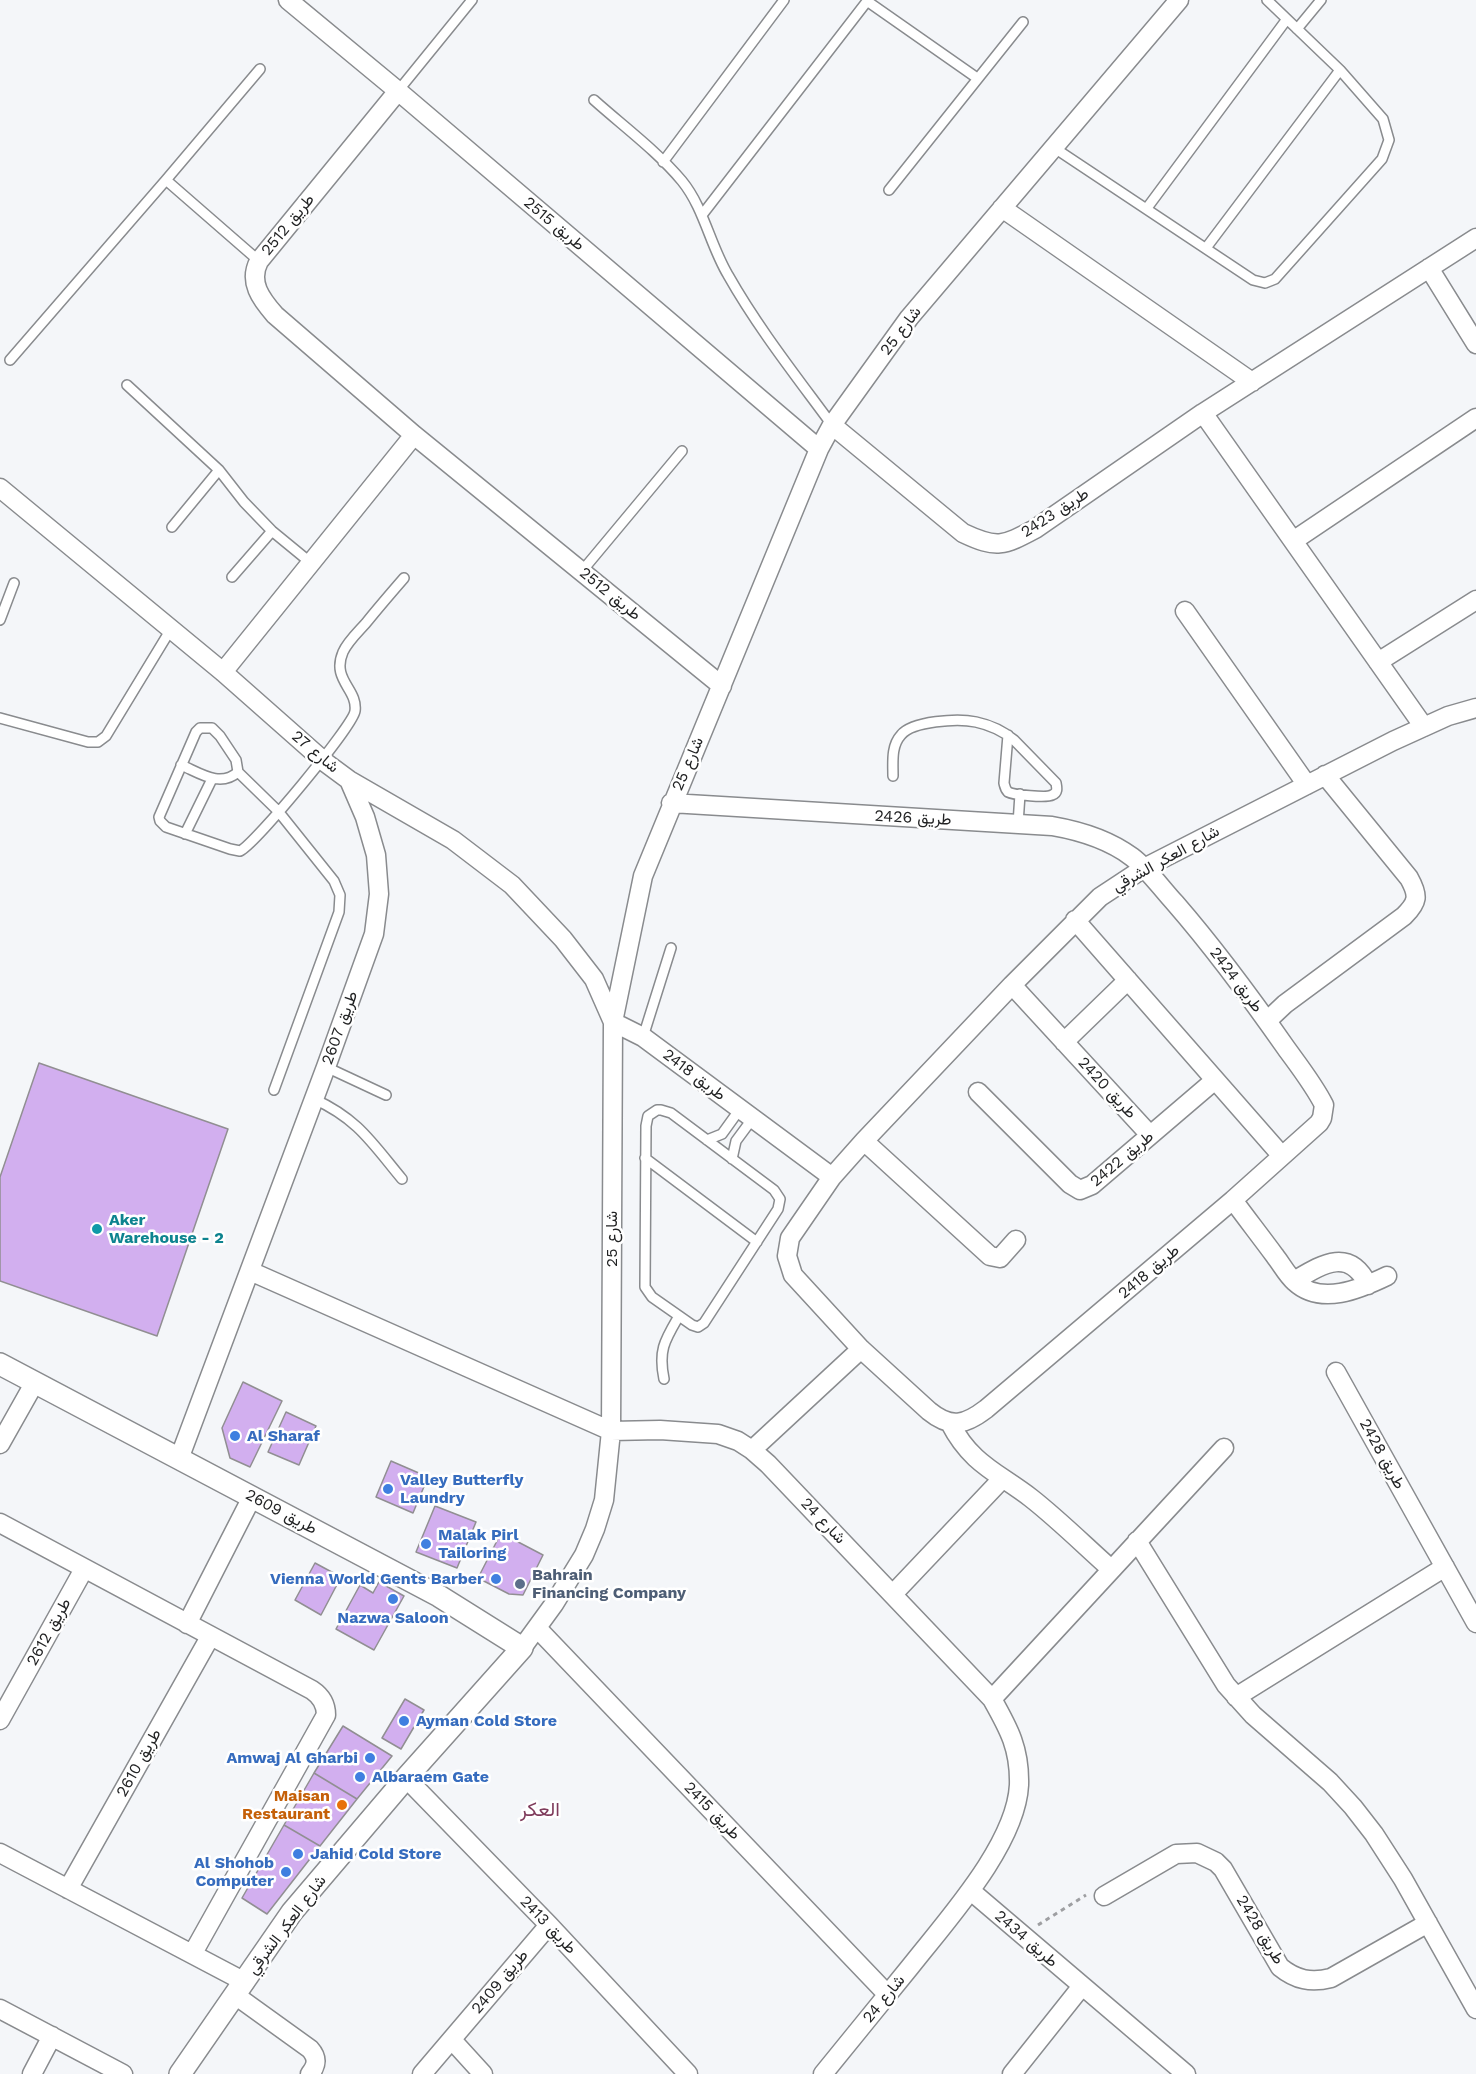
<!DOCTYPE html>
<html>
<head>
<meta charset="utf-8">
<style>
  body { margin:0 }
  canvas { display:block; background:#f4f6f9 }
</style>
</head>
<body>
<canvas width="1476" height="2074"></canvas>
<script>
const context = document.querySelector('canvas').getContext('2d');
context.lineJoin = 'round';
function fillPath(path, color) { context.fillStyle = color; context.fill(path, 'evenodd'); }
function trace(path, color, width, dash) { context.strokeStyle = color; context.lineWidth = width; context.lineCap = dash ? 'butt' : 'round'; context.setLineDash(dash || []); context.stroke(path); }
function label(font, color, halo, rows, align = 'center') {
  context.font = font + ' "Work Sans",Vazirmatn,sans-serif'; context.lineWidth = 5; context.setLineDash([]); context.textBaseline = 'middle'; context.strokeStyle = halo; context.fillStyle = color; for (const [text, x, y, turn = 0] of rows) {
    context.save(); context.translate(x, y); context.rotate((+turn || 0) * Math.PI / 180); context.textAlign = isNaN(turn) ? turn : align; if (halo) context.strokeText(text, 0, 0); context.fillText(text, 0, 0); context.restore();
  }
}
const building = new Path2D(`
  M39 1063 228 1129 157 1336 0 1281V1177Z
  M243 1382 282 1401 250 1467 230 1458 222 1428Z
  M286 1412 316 1426 299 1465 268 1452Z
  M391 1461 428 1477 413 1513 376 1497Z
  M435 1506 476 1522 457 1568 416 1552Z
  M501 1533 543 1555 523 1595 509 1594 478 1578Z
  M315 1563 341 1577 321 1615 295 1600Z
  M379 1582 404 1596 374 1650 336 1629 360 1585 373 1593Z
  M405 1699 424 1710 401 1749 382 1738Z
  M343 1726 392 1756 357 1799 314 1773Z
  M314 1773 357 1799 320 1846 284 1825Z
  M284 1825 320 1846 267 1914 242 1898Z`);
const path = new Path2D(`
  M1038 1925 1086 1895`);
const service = new Path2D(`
  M867 1 977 78
  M1297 29 1321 0
  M398 91 472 0
  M594 100C623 126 657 151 682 181 704 208 710 245 728 275 758 328 796 376 832 425
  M1053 147 1253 280 1265 283 1275 279 1382 159 1389 140 1383 119 1340 70 1267 0
  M663 162 784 0
  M166 180 259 261
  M889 190 1023 22
  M1147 208 1287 19
  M702 215 868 0
  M1206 248 1340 70
  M10 360 166 180 260 69
  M127 385 219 470 244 502 272 531 311 563
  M172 527 219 470
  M582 571 682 451
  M232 577 272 531
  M0 620 14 583
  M0 718 88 742H98L106 736 171 629
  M181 765C200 773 220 788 238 772
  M893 776C893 762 891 746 901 735 912 721 958 718 976 722 990 725 1003 731 1014 740L1056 783C1057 788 1058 793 1052 795 1047 798 1013 795 1008 792 1005 789 1005 787 1004 783L1008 735
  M1018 824 1020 794
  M185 834 212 779
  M643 1037 671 948
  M326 1067 386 1095
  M274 1090 339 912 340 895 334 881 278 811 238 772 236 760 220 736 212 728H200L196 732 159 817 160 821 166 827 230 849 240 851C255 844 353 726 355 711 358 689 331 680 343 652 348 641 358 632 366 623 378 608 391 593 404 578
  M314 1099C358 1119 372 1143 402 1179
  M657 1110H661L671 1113 774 1190 780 1199 778 1209 704 1323 698 1327 692 1325 652 1297 645 1287 646 1126 648 1116Z
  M707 1140 722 1134 740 1109
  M645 1158 757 1242
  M732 1159 736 1141 753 1118
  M664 1379C658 1350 665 1340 679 1316`);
const minor = new Path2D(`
  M288 0 398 91 819 449
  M398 91 259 261C248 282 261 299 275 315L414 435 722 686
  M1002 208 1252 382
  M1429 268 1476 344
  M1203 413 1424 727
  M832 425 963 533C997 549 1003 546 1035 529L1203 413 1476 238
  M0 488 223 672 326 763 349 780 453 840 512 885 563 939 594 979 613 1022 643 1037 832 1177
  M1293 541 1476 418
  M1185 611 1307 785
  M1378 662 1476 600
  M223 672 414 435
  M671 803 1052 826C1081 831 1108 839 1132 857 1148 869 1161 888 1175 903 1215 949 1251 998 1286 1048 1299 1066 1314 1085 1324 1105L1322 1118 1319 1123 1233 1200 986 1409C965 1425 951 1429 929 1411L861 1349 793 1275 787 1256 790 1238 832 1177 864 1141 1012 985 1100 897 1144 868 1393 741 1448 716 1476 708
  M1075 920 1282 1156
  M1012 985 1150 1135
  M1267 1021 1285 1004 1404 916C1418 902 1419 896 1409 878L1325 775
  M1064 1042 1128 980
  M978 1092 1070 1184 1080 1190 1092 1185 1215 1080
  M864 1141 990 1256 1000 1258 1016 1240
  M1233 1200C1247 1219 1261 1237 1275 1256 1282 1265 1287 1275 1295 1282 1321 1306 1360 1289 1387 1276
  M250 1271 611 1431 660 1430 718 1434 738 1441 752 1450 768 1464 992 1699C1009 1729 1020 1749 1019 1785 1016 1845 946 1921 910 1967 881 2003 852 2038 823 2074
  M1294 1281C1321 1265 1349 1246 1368 1285
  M1336 1372 1476 1623
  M950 1423C971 1464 997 1472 1031 1498 1059 1520 1084 1545 1111 1569
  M0 1444 35 1382
  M752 1450 861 1349
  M179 1459 326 1067 374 934 379 894 376 855 365 817 349 780
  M0 1523 312 1690C321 1696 326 1704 326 1715L193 1953
  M1137 1541 1226 1685 1253 1715 1330 1782 1353 1807 1374 1834 1403 1879 1476 2009
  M893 1594 1002 1479
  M187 1624 252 1497
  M537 1628 887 1994
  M522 1648 554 1604 584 1555 595 1529 604 1500 611 1431 613 1022 643 876 819 449 832 425 909 318 1179 0
  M1236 1697 1445 1567
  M992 1699 1224 1448
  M0 1720 84 1569
  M406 1778 549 1925 688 2074
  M0 1853 245 1982
  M68 1889 210 1637
  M971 1891 1186 2074
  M1104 1896 1176 1854 1197 1853 1216 1862 1223 1869 1280 1967C1296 1980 1311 1983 1331 1978L1428 1923
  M235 1995 310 2049C318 2058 317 2065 310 2074
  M0 2009 123 2074
  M452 2040 483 2074
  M32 2074 52 2036
  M422 2074 549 1925
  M1012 2074 1082 1986`);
const tertiary = new Path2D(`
  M0 1364 439 1596 522 1648 406 1778 292 1912 180 2074`);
const markers = [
  [97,1229,6,"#0f9aa8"],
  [235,1436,6,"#3f7fe0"],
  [388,1489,6,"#3f7fe0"],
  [426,1544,6,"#3f7fe0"],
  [496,1579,6,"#3f7fe0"],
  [520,1584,6,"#5c6f8a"],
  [393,1599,6,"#3f7fe0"],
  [404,1721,6,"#3f7fe0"],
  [370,1758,6,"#3f7fe0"],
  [360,1777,6,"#3f7fe0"],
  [342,1805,6,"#e8710a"],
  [298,1854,6,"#3f7fe0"],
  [286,1872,6,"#3f7fe0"]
];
const streetNames = [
  ["طريق 2515",554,224,40],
  ["طريق 2512",288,225,-51],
  ["شارع 25",901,331,-53],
  ["طريق 2423",1055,513,-33],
  ["طريق 2512",610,594,39],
  ["شارع 27",315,752,40],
  ["شارع 25",688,764,-67],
  ["طريق 2426",913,818,3],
  ["شارع العكر الشرقي",1166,859,-29],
  ["طريق 2424",1236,980,53],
  ["طريق 2607",340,1028,-70],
  ["طريق 2418",694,1075,37],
  ["طريق 2420",1107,1088,47],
  ["طريق 2422",1122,1159,-40],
  ["شارع 25",612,1239,-90],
  ["طريق 2418",1149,1272,-40],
  ["طريق 2428",1382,1454,61],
  ["طريق 2609",281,1512,28],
  ["شارع 24",823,1521,46],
  ["طريق 2612",49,1632,-61],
  ["طريق 2610",139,1763,-61],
  ["طريق 2415",712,1811,46],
  ["شارع العكر الشرقي",287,1925,-53],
  ["طريق 2413",548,1925,46],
  ["طريق 2428",1260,1930,59],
  ["طريق 2434",1026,1939,41],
  ["طريق 2409",500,1982,-50],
  ["شارع 24",884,1999,-51]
];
const cultureNames = [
  ["Aker",109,1220],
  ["Warehouse - 2",109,1238]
];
const shopNames = [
  ["Al Sharaf",247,1436],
  ["Valley Butterfly",400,1480],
  ["Laundry",400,1498],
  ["Malak Pirl",438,1535],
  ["Tailoring",438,1553],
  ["Vienna World Gents Barber",484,1579,"right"],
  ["Nazwa Saloon",393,1618,"center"],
  ["Ayman Cold Store",416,1721],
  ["Amwaj Al Gharbi",358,1758,"right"],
  ["Albaraem Gate",372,1777],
  ["Jahid Cold Store",310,1854],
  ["Al Shohob",274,1863,"right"],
  ["Computer",274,1881,"right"]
];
const serviceNames = [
  ["Bahrain",532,1575],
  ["Financing Company",532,1593]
];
const foodNames = [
  ["Maisan",330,1796],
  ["Restaurant",330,1814]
];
const quarterNames = [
  ["العكر",540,1810]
];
fillPath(building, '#d2afef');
trace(building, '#918f92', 1.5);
trace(service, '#898b8e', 12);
trace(minor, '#898b8e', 21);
trace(tertiary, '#898b8e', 24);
trace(path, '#9e9fa2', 3, [4.5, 4.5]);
trace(service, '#fff', 9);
trace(minor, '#fff', 18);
trace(tertiary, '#fff', 21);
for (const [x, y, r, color] of markers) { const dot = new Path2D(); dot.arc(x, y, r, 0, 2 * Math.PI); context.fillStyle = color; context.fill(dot); trace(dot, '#fff', 2); }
label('16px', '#222324', '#fff', streetNames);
label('bold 16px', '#0d838f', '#fff', cultureNames, 'left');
label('bold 16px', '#366cbe', '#fff', shopNames, 'left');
label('bold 16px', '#4e5e75', '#fff', serviceNames, 'left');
label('bold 16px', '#c56008', '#fff', foodNames, 'right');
label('20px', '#7f3c5c', '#fff', quarterNames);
</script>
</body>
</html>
